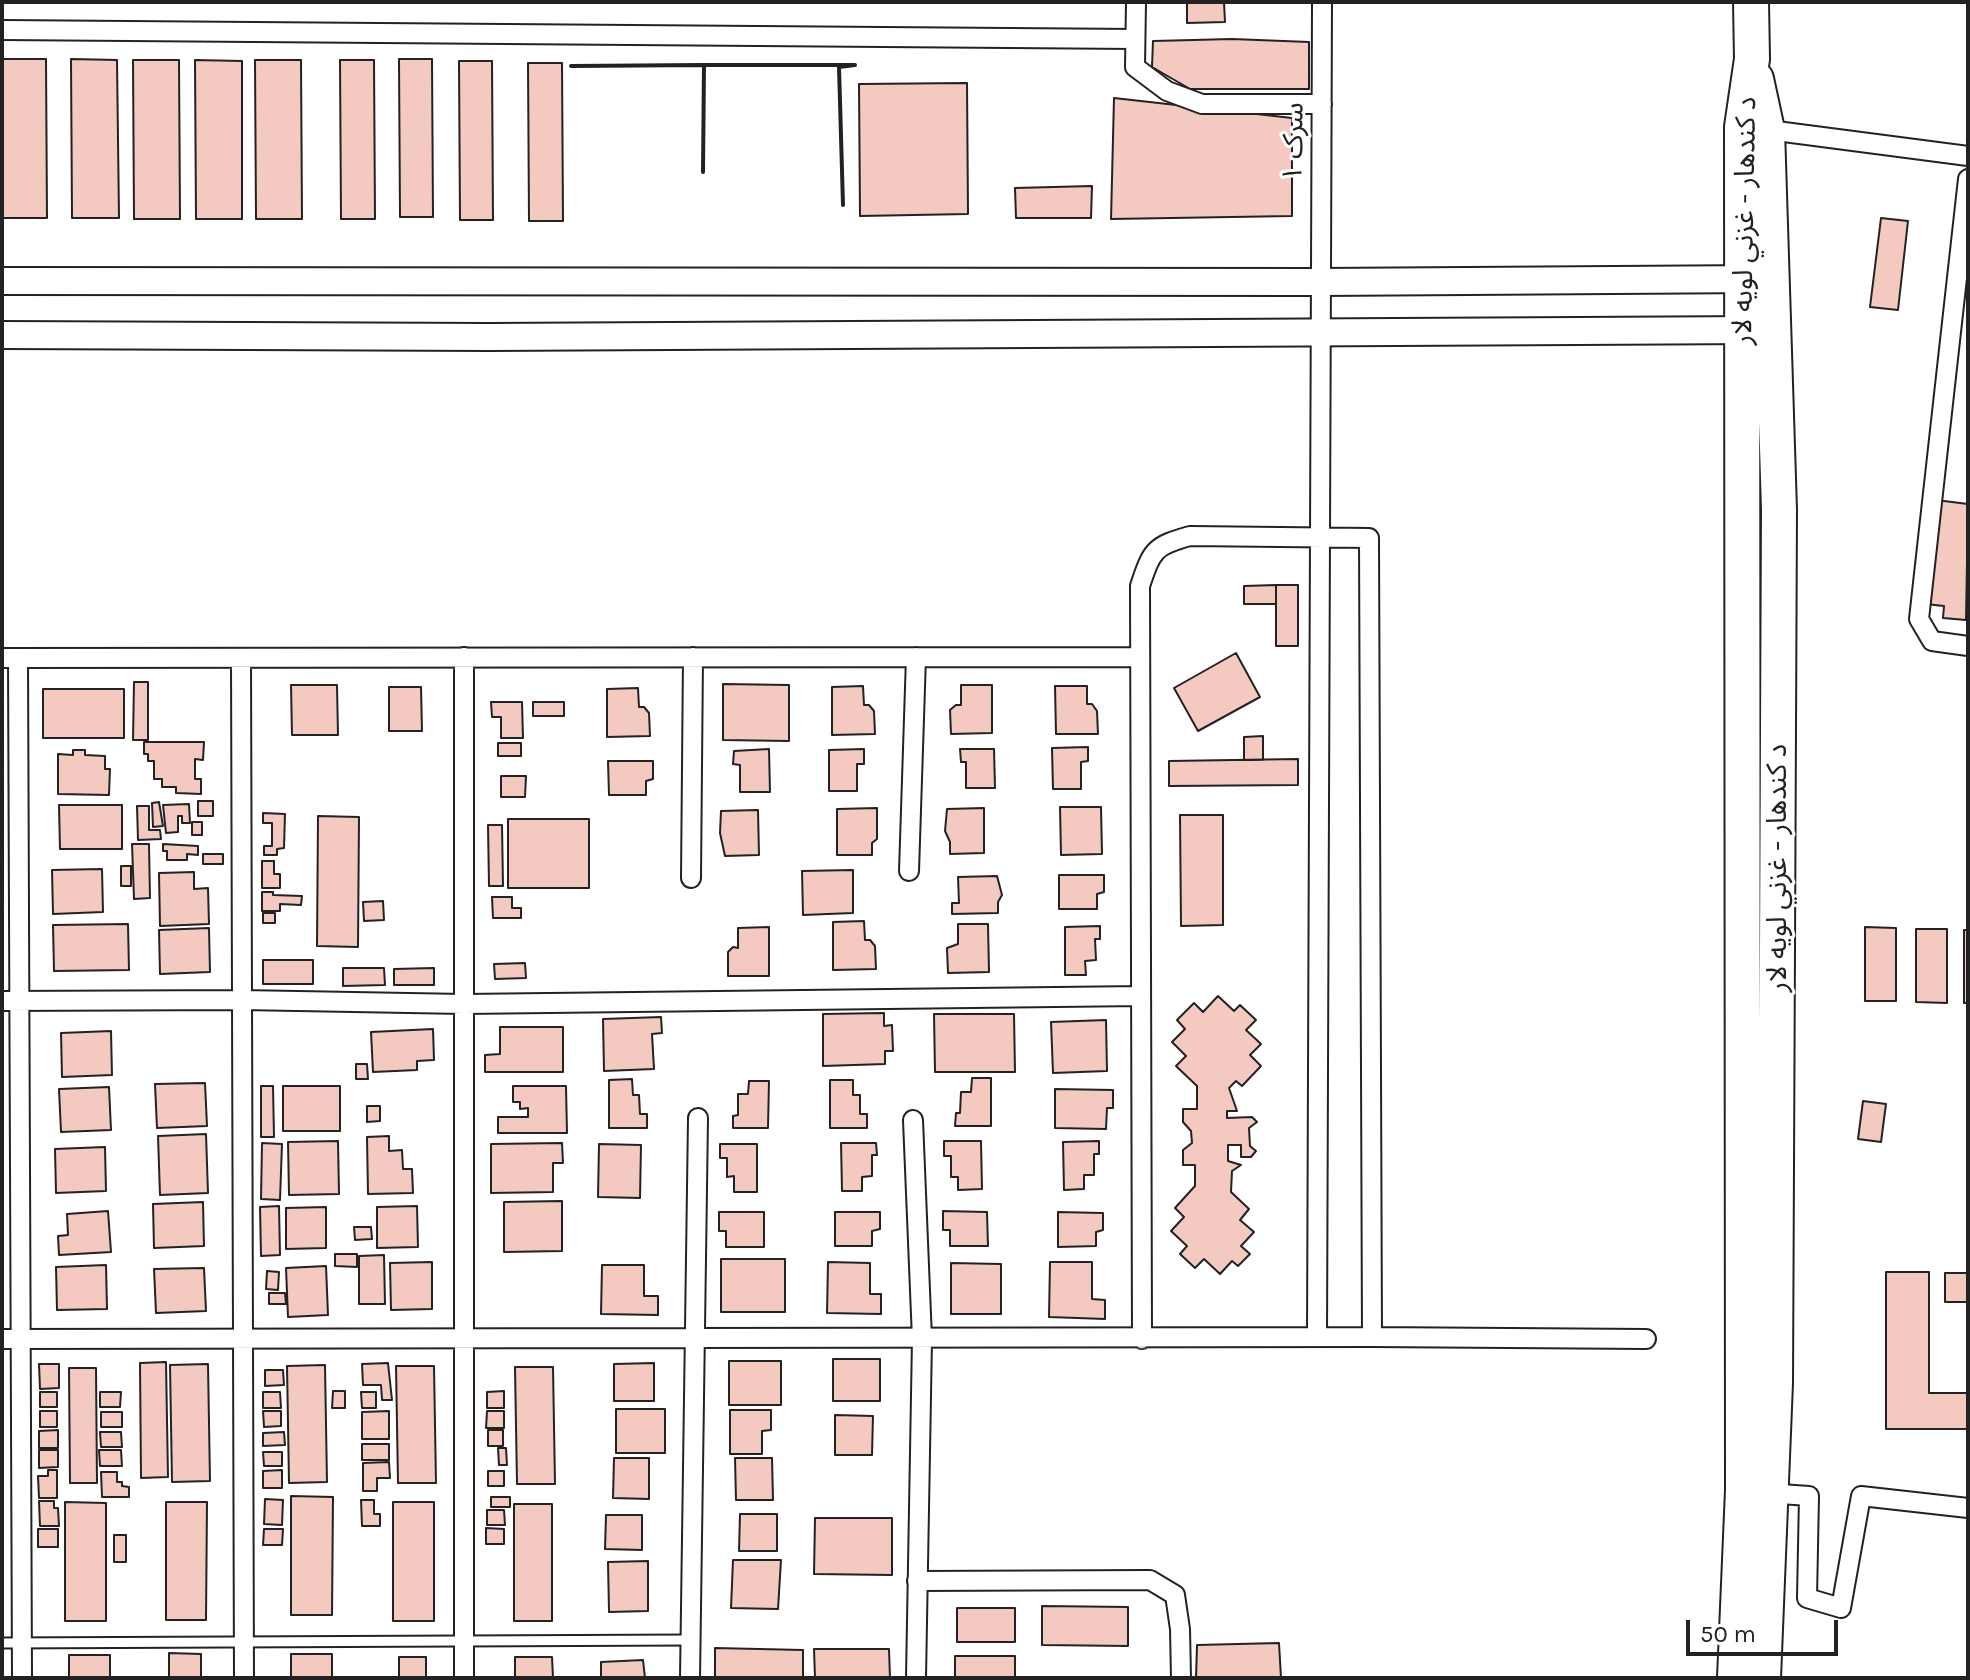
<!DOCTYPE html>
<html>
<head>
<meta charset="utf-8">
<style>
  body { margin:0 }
  #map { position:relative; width:1970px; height:1680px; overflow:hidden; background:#fff; font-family:Karla,sans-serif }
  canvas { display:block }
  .frame { position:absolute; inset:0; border:4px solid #222; pointer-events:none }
  .scale { position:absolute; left:1686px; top:1620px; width:152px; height:36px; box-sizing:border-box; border:4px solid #222; border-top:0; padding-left:10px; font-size:24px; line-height:28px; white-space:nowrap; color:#222; -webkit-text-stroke:6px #fff; paint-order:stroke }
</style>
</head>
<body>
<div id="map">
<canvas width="1970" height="1680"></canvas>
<div class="frame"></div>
<div class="scale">50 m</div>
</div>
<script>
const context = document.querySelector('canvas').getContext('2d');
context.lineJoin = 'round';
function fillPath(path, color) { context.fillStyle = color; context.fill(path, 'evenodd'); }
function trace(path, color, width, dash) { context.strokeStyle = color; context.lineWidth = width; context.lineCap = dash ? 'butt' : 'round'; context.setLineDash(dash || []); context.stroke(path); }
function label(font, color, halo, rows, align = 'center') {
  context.font = font + ' Karla,"Noto Sans Arabic",sans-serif'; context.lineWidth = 6; context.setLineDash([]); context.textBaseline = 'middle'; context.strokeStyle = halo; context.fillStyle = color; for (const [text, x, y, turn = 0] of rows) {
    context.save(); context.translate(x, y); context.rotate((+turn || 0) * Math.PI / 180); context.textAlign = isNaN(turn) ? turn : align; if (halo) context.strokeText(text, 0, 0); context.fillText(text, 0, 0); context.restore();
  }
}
const building = new Path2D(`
  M1187 2H1224L1225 22 1187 23Z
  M1232 39 1309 42V89H1190L1152 67 1153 41Z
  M2 59H46L47 218H2Z
  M71 59 117 60 119 218H72Z
  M399 59H432L433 217H400Z
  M133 60H179L180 219H134Z
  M195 60 242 61V219H196Z
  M255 60H301L302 219H256Z
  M340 60H374L375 219H341Z
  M459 61H492L493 220H460Z
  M528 63H562L563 221H529Z
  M967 83 968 214 860 216 859 84Z
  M1114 98 1292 118V216L1111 219Z
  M1092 186 1091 218H1016L1015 188Z
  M1881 218 1908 221 1898 310 1870 307Z
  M1936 500 1968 504 1966 620 1943 618 1944 606 1925 604Z
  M1276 585V604H1244V586Z
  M1276 585H1298V646H1276Z
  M1236 653 1260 697 1198 731 1174 688Z
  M134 682H148V740H133Z
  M723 684 789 685V741L723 740Z
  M291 685H337L338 735H292Z
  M961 685H992V733L951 734 950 710 956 705H961Z
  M863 686 864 705H869L874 711 875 734 832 735V687Z
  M1055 686H1087V704H1092L1097 711 1098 734H1056Z
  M389 687H421L422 731H389Z
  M638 688 639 707H644L649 713 650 736 607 737V689Z
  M43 689H124V738H43Z
  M491 702H522L523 738H501V717H492Z
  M533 702H564V716H533Z
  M1263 736V760H1244V737Z
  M144 742H204L203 760 195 759V779H201V794L176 793V787H162V779H154V761H148V754H144Z
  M498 743H521V756H498Z
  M1088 747V761L1081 762V789H1053L1052 748Z
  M769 749 770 792H740V765L733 764 734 751Z
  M864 749V764H857V791H829V750Z
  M960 749H994L995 788H966V762H961Z
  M73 750H85V755L105 756V769H110L109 795 58 794V754L73 755Z
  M1298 759V785L1169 786V761Z
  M608 761H653V779L646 781V795H609Z
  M501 776H526L525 797H501Z
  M198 801H213V816H198Z
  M159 802 163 826 153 827 152 803Z
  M189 804 190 823H182V816H178V832L166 833 163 805Z
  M59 805H122V849H60Z
  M137 806H149V830H160L161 839 138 840Z
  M1060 807H1101L1102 854 1061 855Z
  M877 808V839L872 843V855H837V809Z
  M984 808V853L950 854V842L945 831 947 809Z
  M758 810 759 855 725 856 720 833 721 811Z
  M263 813 285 814 284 848 277 849V855H264V846H272V823H263Z
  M1180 815H1223V925L1181 926Z
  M318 816 359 817 358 947 317 946Z
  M508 819H589V888H508Z
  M192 822H202V835H192Z
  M488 825H502L503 886H489Z
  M132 844H149L150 898 134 899Z
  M163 844 198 846V855L187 854V860H167V851H163Z
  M203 854H223V864H203Z
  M262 861H274V874H280V888H262Z
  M121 866H131V886H121Z
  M102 869 103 912 53 914 52 870Z
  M853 870V913L803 915 802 871Z
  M194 872V889L208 888 209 924 160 926 159 873Z
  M1059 875H1104V892L1097 894V909H1059Z
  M997 876 1002 895 998 902V913L952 914V903H959L958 877Z
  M262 892H273V895L302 896 301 905 280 904V911H262Z
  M492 897H512V908H521V918H493Z
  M383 901 384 920 364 921 363 902Z
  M263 913H275V923H263Z
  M864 921 865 940H870L875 946 876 969 833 970V922Z
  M128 924 129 970 54 971 53 925Z
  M958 924H988L989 972 948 973 947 948 958 944Z
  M1100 926V939H1095L1096 960 1085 961 1086 975H1065V927Z
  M769 927V976H728V952L733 947 738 948V928Z
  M1865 927 1896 928V1001H1865Z
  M209 928 210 972 160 974 159 930Z
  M1916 929H1947V1003L1916 1002Z
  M1964 930H1968V1003H1964Z
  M263 960H313V984H263Z
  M525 963 526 978 495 979 494 964Z
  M343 968H384L385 985 343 986Z
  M434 968V985H394V969Z
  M1218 996 1234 1011 1240 1005 1256 1020 1246 1030 1261 1044 1250 1055 1261 1066 1242 1086 1236 1081 1229 1088 1237 1111H1227V1118L1252 1117 1257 1122 1249 1128 1250 1146 1256 1151 1251 1157H1241V1145H1228V1161L1241 1165 1232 1171 1231 1192 1249 1209 1240 1220 1254 1232 1241 1246 1250 1254 1238 1266 1232 1261 1220 1274 1204 1259 1195 1268 1180 1254 1187 1246 1171 1231 1184 1217 1175 1208 1195 1186V1165H1183V1150L1192 1143 1191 1131 1183 1122V1109H1197V1086L1176 1066 1186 1056 1172 1042 1185 1029 1177 1020 1194 1003 1203 1012Z
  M884 1013V1026L892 1025 893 1051H885V1064L823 1066V1014Z
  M934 1014H1014L1015 1072H935Z
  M661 1017 662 1033 652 1034 654 1069 604 1071 603 1019Z
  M1106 1020 1107 1071 1053 1073 1051 1022Z
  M500 1027H563V1072H485V1055L500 1054Z
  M433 1029 434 1060 417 1061V1070L373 1072 371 1032Z
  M111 1031 112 1075 62 1077 61 1033Z
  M356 1064H367L368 1079H356Z
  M972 1078H991V1126H955L956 1113H960L961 1092H971Z
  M632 1079 633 1095H639L640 1114H647V1128H609V1080Z
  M830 1080H853V1095H860V1114H867V1128H830Z
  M749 1081H769L768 1128H733V1116L738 1115V1094H748Z
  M205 1083 207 1126 157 1128 155 1084Z
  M261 1086H273L274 1137H261Z
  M283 1086H340V1131H283Z
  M513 1086H566L567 1133H498V1117H528V1108L520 1109V1102H513Z
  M109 1087 111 1130 61 1132 59 1089Z
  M1055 1089 1113 1090V1108H1107L1106 1129 1055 1128Z
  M1863 1101 1886 1104 1881 1142 1858 1139Z
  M367 1106H380V1121L367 1122Z
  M206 1134 208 1193 160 1195 158 1136Z
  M389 1136V1151L402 1150 403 1169H412L413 1193 368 1194 367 1137Z
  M338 1141 339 1194 289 1195 288 1142Z
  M944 1141H981L982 1189 958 1190V1177H951V1156H944Z
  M1099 1141V1154H1094V1175H1084V1189L1064 1190 1063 1142Z
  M262 1143 282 1144 280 1200 261 1199Z
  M562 1143 563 1163H553V1192L491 1193V1144Z
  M841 1143H876L877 1155H872V1176L862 1177V1191H842Z
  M599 1144 641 1145 640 1198 598 1197Z
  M720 1144H757V1192H734V1176L727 1177V1158H720Z
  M105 1147 106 1191 56 1193 55 1149Z
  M562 1201V1251L504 1252V1202Z
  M203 1202 204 1246 154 1248 153 1204Z
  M279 1206 280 1255 261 1256 260 1207Z
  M417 1206 418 1247 377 1248V1207Z
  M326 1207V1248L286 1249V1208Z
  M108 1211 111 1252 59 1255 58 1236 68 1235 67 1214Z
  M943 1211 987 1212 988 1246H950V1230H943Z
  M719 1212H764V1247H726V1231H719Z
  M835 1212H880V1229L872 1231V1246H835Z
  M1058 1212 1103 1213V1230L1096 1232V1246L1058 1247Z
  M354 1227H371L372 1239 355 1240Z
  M335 1254H357V1267L335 1266Z
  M384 1255 385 1304H359V1256Z
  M721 1259H785V1312H721Z
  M432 1262V1309L391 1310 390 1263Z
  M828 1262 870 1263V1294H881V1314L827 1313Z
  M1050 1262H1092V1299L1105 1300V1319L1049 1317Z
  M951 1263 1001 1264V1314H951Z
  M106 1265 107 1309 57 1310 56 1267Z
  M602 1265H644V1296H658V1315L601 1314Z
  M326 1266 328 1315 288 1317 286 1268Z
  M204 1268 206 1311 156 1313 154 1269Z
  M267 1271 279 1272 278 1290 266 1289Z
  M1886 1272H1929V1393H1968V1429H1886Z
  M1945 1273H1968V1302H1945Z
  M269 1293H285L286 1304H269Z
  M833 1359H880V1401H833Z
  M729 1361H781V1405H729Z
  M166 1362 168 1477 141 1478 140 1363Z
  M388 1363 392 1400H382L381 1385H363L362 1364Z
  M654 1363V1401H614V1364Z
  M39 1364H59V1388L40 1389Z
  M208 1364 210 1481 172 1482 170 1365Z
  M325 1365 327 1482 289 1483 287 1366Z
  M396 1366H434L436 1483H398Z
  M515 1367H553L555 1484H517Z
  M69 1368H96L97 1483H70Z
  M265 1370H283L284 1385 265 1386Z
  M333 1391H345V1408H332Z
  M504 1391V1408H487V1392Z
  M40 1392H57V1407H40Z
  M100 1392H121L120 1407H100Z
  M263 1392H280L281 1408H263Z
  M361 1392H376V1408H362Z
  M616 1409H665V1453H616Z
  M730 1410H771V1430L762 1431V1454H730Z
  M40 1411H57V1427H40Z
  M263 1411H281V1426L264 1427Z
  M389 1411V1439H362V1412Z
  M487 1411H504V1428H486Z
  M101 1412H122V1427H101Z
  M835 1415 873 1416 872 1455H835Z
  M58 1430V1448H39V1431Z
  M488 1430H503V1446H488Z
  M100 1432H121L122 1447H101Z
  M284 1432 285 1445 263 1446V1433Z
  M362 1444H389V1460H362Z
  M498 1448H506L507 1465H499Z
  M39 1450H58V1467L39 1468Z
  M99 1450H121L122 1466H100Z
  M263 1452H282V1466H264Z
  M614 1458H649V1499L613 1498Z
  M735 1458H772L773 1500H736Z
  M389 1462 390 1478H377V1491H363V1463Z
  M48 1470H57V1498H39L38 1476H48Z
  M282 1470V1488H263V1471Z
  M488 1471H504V1486H488Z
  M101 1472H117V1482H122V1486L129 1487V1497H102Z
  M291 1496 333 1497 332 1615H291Z
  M491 1497H510V1507H491Z
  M265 1499 283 1500 282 1525 264 1524Z
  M361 1500H374V1514H380V1526H362Z
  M39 1501H54V1508H58L59 1526H40Z
  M65 1502 106 1503V1621H65Z
  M166 1502H207L206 1620H166Z
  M393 1502H434V1621H393Z
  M514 1504H552V1621H514Z
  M487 1510H504L505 1525H487Z
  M740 1514H777V1551H739Z
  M606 1515H642V1550L605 1549Z
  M815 1518H892V1575L814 1574Z
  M486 1528 504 1529V1544H486Z
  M38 1529H58V1547H38Z
  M264 1529H283L282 1545H263Z
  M114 1535H126V1562H114Z
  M733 1560H781L778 1609 731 1608Z
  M648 1561V1611L609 1612 608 1562Z
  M1042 1606 1128 1607V1646L1042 1645Z
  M957 1608H1015V1642H957Z
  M1279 1643 1281 1678H1196L1197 1645Z
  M715 1648 803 1650V1678H715Z
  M814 1649H889L890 1678H815Z
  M169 1653 201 1654V1678H169Z
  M291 1654H332V1678H291Z
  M69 1655H110V1678H69Z
  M955 1656H1015V1678H955Z
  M399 1657H426V1678H399Z
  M515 1657H552L553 1678H515Z
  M643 1660 645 1678H601V1662Z`);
const lane = new Path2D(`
  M2 1643 690 1640`);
const street = new Path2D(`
  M1136 2 1135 67 1167 91 1202 104H1322
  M2 30 1135 39
  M1761 129 1968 156
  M1968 179 1919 619 1932 641 1968 646
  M464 657V1678
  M2 658 1139 657
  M18 658 22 1678
  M241 658 244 1678
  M909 871 916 657
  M691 878 693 657
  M2 1001 242 1000 464 1004 1141 996
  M913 1120 922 1339 916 1678
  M1317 1337 1322 2
  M2 1339 1372 1337 1646 1339
  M1142 1339 1140 586C1152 550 1154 546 1190 536L1369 538 1372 1337
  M1766 1493 1809 1496 1807 1598 1841 1608 1861 1496 1968 1508
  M917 1581 1150 1580 1175 1595 1180 1629 1181 1678
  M690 1678 698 1118`);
const secondary = new Path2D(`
  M2 281 1320 282 1761 279
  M2 335 489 337 1758 330`);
const highway = new Path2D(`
  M1756 79 1767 130 1779 510 1775 1383 1763 1678
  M1735 1678 1743 1490 1742 127 1752 59 1751 2`);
const wall = new Path2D(`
  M571 66 704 65
  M703 172 704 65H855L839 67 843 205`);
const streetNames = [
  ["سرک ۱",1294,142,-89],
  ["د کندهار - غزني لويه لار",1745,221,-89],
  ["د کندهار - غزني لويه لار",1778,868,-90]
];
fillPath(building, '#f3c9c0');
trace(building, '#222', 2);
trace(lane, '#222', 13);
trace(street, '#222', 22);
trace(secondary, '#222', 30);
trace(highway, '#222', 38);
trace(lane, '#fff', 9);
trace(street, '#fff', 18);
trace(secondary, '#fff', 26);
trace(highway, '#fff', 34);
trace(wall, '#222', 4);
label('28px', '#222', '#fff', streetNames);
</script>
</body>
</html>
